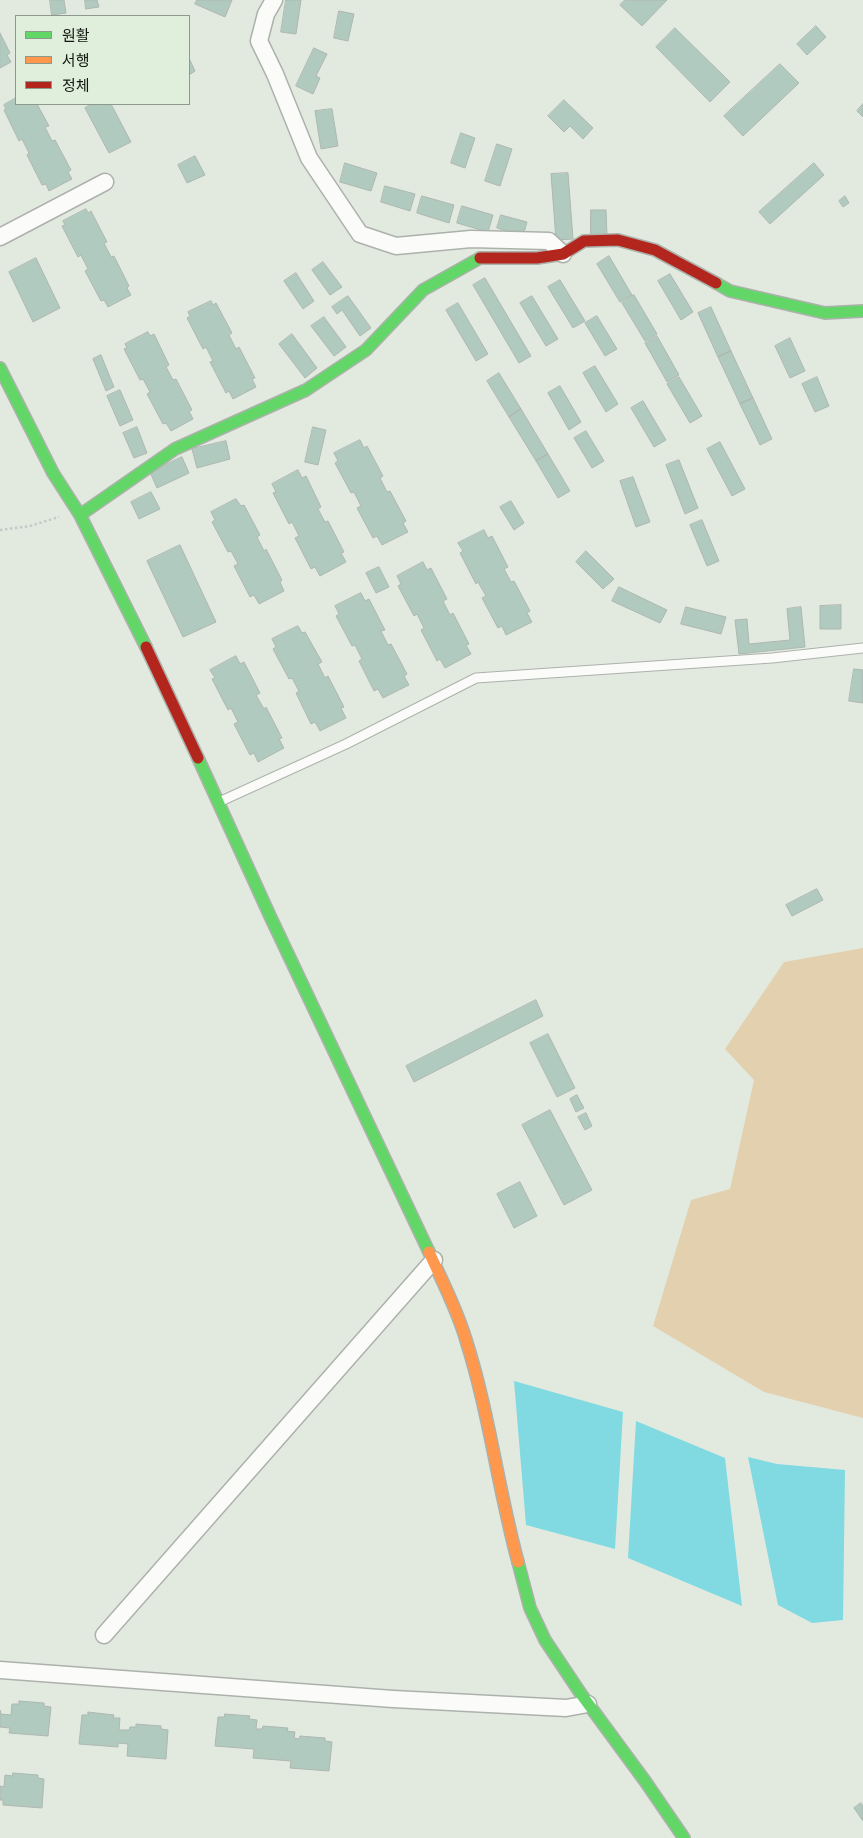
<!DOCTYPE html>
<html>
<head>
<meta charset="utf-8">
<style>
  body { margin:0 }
  #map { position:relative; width:863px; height:1838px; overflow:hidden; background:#e2eae0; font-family:"DM Sans","Noto Sans KR",sans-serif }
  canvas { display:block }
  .legend { position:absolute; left:15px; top:15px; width:175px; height:90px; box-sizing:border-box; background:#dfefdb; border:1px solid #8d998a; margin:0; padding:6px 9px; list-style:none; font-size:15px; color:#111710 }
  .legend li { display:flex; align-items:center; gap:10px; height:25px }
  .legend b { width:25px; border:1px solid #8d998a }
</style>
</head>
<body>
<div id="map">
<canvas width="863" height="1838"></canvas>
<ul class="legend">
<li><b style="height:6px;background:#63d668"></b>원활</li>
<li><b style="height:6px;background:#ff974d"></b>서행</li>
<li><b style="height:6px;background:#b3261e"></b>정체</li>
</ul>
</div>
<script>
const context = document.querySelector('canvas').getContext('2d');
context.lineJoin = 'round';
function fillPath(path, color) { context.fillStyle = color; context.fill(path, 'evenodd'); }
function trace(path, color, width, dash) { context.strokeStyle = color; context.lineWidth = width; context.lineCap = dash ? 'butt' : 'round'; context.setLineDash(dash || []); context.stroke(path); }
const green = new Path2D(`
  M863 948V1418L764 1392 653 1326 691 1200 730 1189 754 1080 725 1049 784 962Z`);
const water = new Path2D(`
  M514 1381 623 1412 615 1549 526 1525Z
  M636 1421 725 1458 742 1606 628 1558Z
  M748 1457 777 1464 845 1470 843 1620 812 1623 778 1605Z`);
const building = new Path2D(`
  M50 0H64L66 13 52 15Z
  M85 0H97L99 7 86 9Z
  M197 0H232L225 17 195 4Z
  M286 0H301L296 34 281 32Z
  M625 0H667L642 26 620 5Z
  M339 11 354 14 348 41 334 38Z
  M816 26 826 37 807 55 797 44Z
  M675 28 730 82 710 102 656 47Z
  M0 33 10 53 7 55 11 62 0 68Z
  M314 48 327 54 316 76 320 78 313 94 296 86Z
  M189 58 195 71 189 75Z
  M780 64 799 83 743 136 724 116Z
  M16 98V104H37L49 126 45 127 52 141 55 140 71 170 68 172 72 179 49 191 46 184 42 185 27 155 29 153 22 139 19 141 4 110 6 109 4 105Z
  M564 100 593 128 583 139 570 126 564 132 548 116Z
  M92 104H111L131 142 109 153 85 108Z
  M863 104V117L857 111Z
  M332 109 338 146 321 149 315 111Z
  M461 133 475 138 465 168 451 163Z
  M497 144 512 149 500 186 485 181Z
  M195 156 205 175 187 183 178 165Z
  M345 163 377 173 371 191 340 182Z
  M814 163 824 175 770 224 759 212Z
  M568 173 573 239 556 240 551 174Z
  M385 186 415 194 410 211 381 202Z
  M422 196 454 205 449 223 417 213Z
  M845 196 849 203 843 207 839 201Z
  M462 206 493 215 488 232 457 223Z
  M86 209 88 213 91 211 107 242 104 243 111 257 114 256 129 286 127 288 131 295 108 307 104 300 101 301 85 271 88 269 81 255 78 257 62 226 65 225 63 221Z
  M591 210H606L607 236 591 237Z
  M501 215 527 222 523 236 497 228Z
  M609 256 632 295 620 302 597 264Z
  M36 258 60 308 33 322 9 272Z
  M323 262 342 287 330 295 312 270Z
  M296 273 314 301 303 309 284 281Z
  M670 274 693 312 681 320 658 281Z
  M485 278 531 356 519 363 473 285Z
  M560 280 585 321 573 328 548 287Z
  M634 295 657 334 645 341 622 303Z
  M348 296 371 328 360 336 342 310 337 314 332 307Z
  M532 296 558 339 546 346 520 303Z
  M211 301 213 305 216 303 232 333 229 335 236 349 239 347 255 378 252 379 256 387 233 399 229 391 226 393 210 362 213 361 206 347 203 349 187 318 190 316 188 312Z
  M458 303 488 354 476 361 446 310Z
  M711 307 731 351 718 357 698 313Z
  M597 316 617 349 605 356 585 323Z
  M324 317 346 347 334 356 311 326Z
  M148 332 150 336 154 334 169 365 166 367 173 380 176 379 192 410 189 411 193 419 171 431 166 423 163 424 147 394 150 392 143 379 140 380 124 349 127 348 125 344Z
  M292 334 317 368 305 378 279 344Z
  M657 336 679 375 667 382 645 343Z
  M790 338 805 371 790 378 775 346Z
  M731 351 753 398 740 404 718 357Z
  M101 355 114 387 106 391 93 359Z
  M595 366 618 404 606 412 583 373Z
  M499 373 521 409 509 417 487 381Z
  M679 377 702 416 690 423 667 384Z
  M817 377 829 406 815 412 802 384Z
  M560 386 581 422 569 430 548 393Z
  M120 390 133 420 120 426 107 396Z
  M753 398 772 439 760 445 740 404Z
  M643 401 666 440 654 447 631 408Z
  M521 409 548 454 536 461 509 417Z
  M137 427 147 453 134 458 123 433Z
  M313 427 326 430 318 465 305 462Z
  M586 431 604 461 592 468 574 438Z
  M360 440 364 448 367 446 383 476 380 478 387 492 390 491 406 521 403 523 408 532 382 545 377 536 373 538 357 508 361 506 354 492 351 493 335 463 338 461 334 453Z
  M226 441 230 459 197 468 192 449Z
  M720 442 745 489 732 496 707 449Z
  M548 454 570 491 558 498 536 461Z
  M182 457 189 473 157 488 150 472Z
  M679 460 698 508 685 514 666 465Z
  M298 470 302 478 306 476 321 507 318 509 325 522 328 521 344 552 341 553 346 562 320 576 315 567 311 569 295 538 299 536 292 522 289 524 273 493 276 492 272 484Z
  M633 477 650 522 636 527 620 481Z
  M151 492 160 509 139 519 131 502Z
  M236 499 241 506 244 505 260 535 257 537 264 551 266 549 282 580 280 582 284 591 259 604 254 595 250 597 234 566 238 564 231 551 228 552 212 522 215 520 211 512Z
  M511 501 524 523 514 530 500 507Z
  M702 520 719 561 707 566 690 525Z
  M484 530 488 538 492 536 508 567 504 569 511 582 514 581 530 611 527 613 532 622 506 635 502 626 498 628 482 598 486 596 478 582 476 584 460 553 463 551 458 543Z
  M180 545 216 622 183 637 147 561Z
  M586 551 614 579 603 589 576 562Z
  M423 562 427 570 431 568 447 599 443 601 450 615 453 613 469 644 466 645 471 654 445 668 440 659 437 661 421 630 424 628 417 614 414 616 398 586 401 584 397 576Z
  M379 567 389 587 376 593 366 573Z
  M619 587 667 610 660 623 612 601Z
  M361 593 365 601 369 599 385 630 381 631 388 645 391 644 407 674 404 676 409 685 383 698 378 689 374 691 359 661 362 659 355 645 352 646 336 616 339 614 335 606Z
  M841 605V629H820V606Z
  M686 607 726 617 721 634 681 624Z
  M801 607 805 647 739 654 735 620 747 619 749 644 790 640 787 609Z
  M298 626 302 633 305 632 322 662 318 664 325 678 328 676 344 707 341 708 346 718 320 731 315 722 311 724 296 693 299 691 292 678 289 679 273 649 276 647 272 639Z
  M236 656 240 664 244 662 260 693 256 695 264 709 266 707 282 738 279 739 284 748 258 762 254 753 250 755 234 724 238 722 231 708 228 710 212 679 215 678 210 670Z
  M854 669 863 670V703L849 701Z
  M817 889 823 900 792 916 786 905Z
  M536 1000 543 1016 414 1082 406 1066Z
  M548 1034 575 1088 557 1097 530 1043Z
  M577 1095 584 1108 576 1112 570 1099Z
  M550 1110 592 1190 564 1205 522 1125Z
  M586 1113 592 1126 585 1130 578 1117Z
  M520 1182 537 1216 514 1228 497 1194Z
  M19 1701 44 1703V1706L51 1707 48 1736 9 1733 10 1728 0 1727V1710L1 1714 11 1715 12 1704H19Z
  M88 1712 114 1715 113 1718H120L119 1730H129L130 1727H136V1724L161 1726V1729L168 1730 166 1759 127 1756 128 1744 118 1743V1747L79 1744 82 1715H88Z
  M225 1714 250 1716 249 1719 257 1720 256 1729H262L263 1726 288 1728 287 1731 295 1732 294 1738 299 1739 300 1736 325 1738V1741L332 1742 329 1771 290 1768 291 1761 253 1758 254 1749 215 1746 218 1717H224Z
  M13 1773 38 1775V1778L44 1779 42 1808 3 1805V1800H0V1786L4 1787 5 1775 12 1776Z
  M861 1803 863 1806V1821L854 1808Z`);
const path = new Path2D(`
  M0 530 30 526 59 517`);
const lane = new Path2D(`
  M219 802 346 744 476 678 772 658 863 648`);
const street = new Path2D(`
  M274 0 266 14 259 41 275 74 309 158 360 234 396 246 471 239 549 241 563 254
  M0 237 105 182
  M104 1635 434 1260
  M0 1670 393 1699 566 1708 588 1704`);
const fast = new Path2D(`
  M716 283 730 291 825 313 863 311
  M0 368 53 473 80 515 146 647
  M80 515 175 449 306 390 366 350 423 290 480 258
  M198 758 270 916 429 1252
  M518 1562 530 1608 545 1640 581 1694 645 1781 684 1838`);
const slow = new Path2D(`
  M429 1252C442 1281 457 1309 466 1340 489 1412 498 1488 518 1562`);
const jam = new Path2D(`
  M480 258H537L563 254 584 241 618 240 655 250 716 283
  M146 647 198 758`);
fillPath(green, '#e3d0ae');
fillPath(water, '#81d9e1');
fillPath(building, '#b0cabf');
trace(building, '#aeb7b1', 1);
trace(lane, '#acb2ab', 11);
trace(street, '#acb2ab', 19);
trace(fast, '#acb2ab', 14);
trace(slow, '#acb2ab', 14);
trace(jam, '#acb2ab', 14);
trace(path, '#c6c9c5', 2.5, [2.5, 2.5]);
trace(lane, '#fbfcfa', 9);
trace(street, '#fbfcfa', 16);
trace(fast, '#63d668', 11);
trace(slow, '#ff974d', 11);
trace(jam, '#b3261e', 11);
</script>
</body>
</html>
